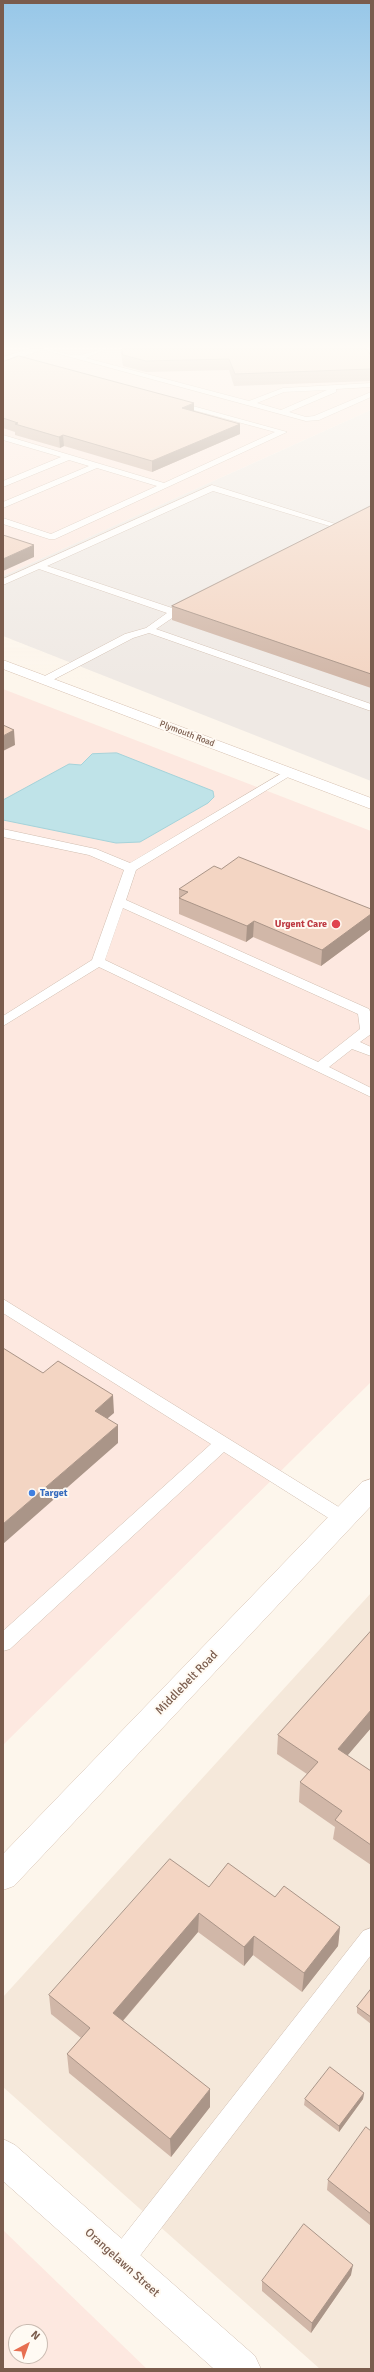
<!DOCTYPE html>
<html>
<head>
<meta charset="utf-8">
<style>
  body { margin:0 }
  #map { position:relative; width:374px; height:2372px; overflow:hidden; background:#fdf6ec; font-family:Signika,sans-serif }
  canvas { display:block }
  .frame { position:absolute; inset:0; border:4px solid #7a5c4d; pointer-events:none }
  .north { position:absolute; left:8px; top:2324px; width:40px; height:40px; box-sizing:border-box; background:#fffaf3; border:1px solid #cabbb1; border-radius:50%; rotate:41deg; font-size:11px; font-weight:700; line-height:16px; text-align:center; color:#7a5c4d }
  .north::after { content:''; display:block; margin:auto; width:14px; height:18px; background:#e76f51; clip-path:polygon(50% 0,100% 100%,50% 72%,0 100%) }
</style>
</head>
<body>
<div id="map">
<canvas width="374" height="2372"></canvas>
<div class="frame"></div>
<div class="north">N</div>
</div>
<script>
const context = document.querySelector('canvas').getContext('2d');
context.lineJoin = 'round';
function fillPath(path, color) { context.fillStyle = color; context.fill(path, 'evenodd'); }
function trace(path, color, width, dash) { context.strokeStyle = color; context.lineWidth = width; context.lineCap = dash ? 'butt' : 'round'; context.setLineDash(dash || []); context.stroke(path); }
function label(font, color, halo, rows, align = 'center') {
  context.font = font + ' Signika,sans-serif'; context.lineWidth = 4; context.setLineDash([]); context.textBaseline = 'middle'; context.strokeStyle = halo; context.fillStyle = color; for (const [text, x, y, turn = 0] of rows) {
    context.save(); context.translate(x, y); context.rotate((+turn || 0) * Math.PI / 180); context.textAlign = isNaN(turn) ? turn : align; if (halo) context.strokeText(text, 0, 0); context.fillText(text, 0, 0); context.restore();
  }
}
const residential = new Path2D(`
  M371 1593V2369H320L3 2087V1997Z`);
const commercial = new Path2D(`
  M3 349H371V410L3 576Z
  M3 689 371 831V1382L3 1745Z
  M3 2230 147 2369H3ZM16 2332H40V2356H16Z`);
const industrial = new Path2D(`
  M371 410V781L3 636V576Z`);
const water = new Path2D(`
  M117 753 213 791 214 797 208 803 140 842 116 843 3 820V800L69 764 81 765 92 754Z`);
const service = new Path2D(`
  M41 349C54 348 67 357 79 355 89 354 97 349 107 349L86 358 249 401 283 388 371 383V387L336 389V392L289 412 306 417 314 416 371 392V397L319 420 306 421ZM327 390 281 410 257 403 284 392Z
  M171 400 287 432 55 539H49L3 524V518L51 534 157 486 97 468 3 508V502L89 466 69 460 3 487V481L61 457 3 440V435L164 483 275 432 171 404Z
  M212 485 345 527 332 535H326V531L333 527 213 491 47 566 178 610V614L156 629 371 704V711L149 633 133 638 49 682H41V678L125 634 146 628 167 613 39 569 3 585V579Z
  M289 769 293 770V774L136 870 126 900 369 1009 371 1014V1034L360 1042 371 1047V1056L352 1049 329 1067 371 1088V1097L99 967 3 1026V1016L92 960 124 870 89 855 3 837V829L96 849 130 863ZM123 908 358 1014 360 1029 318 1062 105 960Z
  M3 1299 350 1514 353 1519 350 1524 344 1526 338 1524 224 1452 10 1649 3 1651V1631L211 1444 3 1313Z
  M371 1928V1955L129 2270 120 2273 111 2270 108 2261 111 2252 363 1931Z`);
const minor = new Path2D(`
  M29 349H44L3 364V357Z
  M3 2139 15 2145 255 2356 261 2369H214L3 2181Z`);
const secondary = new Path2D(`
  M3 660 371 798V809L3 669Z
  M371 1479V1506L14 1886 3 1890V1854L362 1482Z`);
const wall = new Path2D(`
  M121 349H367L371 356V381L234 386 229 370 146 372 123 366 121 353Z
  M3 362 194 411 240 424V434L152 472 64 446 60 448 15 435V432L3 428Z
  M371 506V688L172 620V606Z
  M221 869 371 909V929L321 966 253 937 246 942 179 914V889Z
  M371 1631V1728L347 1755 371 1771V1865L333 1839 335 1827 299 1802 300 1782 307 1774 277 1754 278 1735Z
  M209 1887 275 1897 340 1927 338 1946 302 1992 253 1955 244 1966 198 1932 123 2021 210 2107 171 2157 69 2073 67 2054 81 2038 51 2014 49 1995Z
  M371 1989V2024L357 2013V2007Z
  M364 2093 363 2099 339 2132 304 2105 305 2099Z
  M371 2131V2226L327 2190 328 2180Z
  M351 2275 311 2333 262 2291V2281Z`);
const shadedWall = new Path2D(`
  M194 403V413L182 408Z
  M240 424V434L152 472V461Z
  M63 435 64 446 60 448 59 437Z
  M34 545V557L3 571V559Z
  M14 730 15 745 3 751V736Z
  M371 914V929L321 966 322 950Z
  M254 921 253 937 246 942 247 926Z
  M113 1395 114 1413 95 1429V1411Z
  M118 1425V1443L3 1544V1524Z
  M371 1710V1728L336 1769 338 1749Z
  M199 1913 198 1932 114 2031 113 2013Z
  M340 1927 338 1946 302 1992 304 1973Z
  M254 1936 253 1955 244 1966V1947Z
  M210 2089V2107L171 2157 170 2139Z
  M364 2093 363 2099 339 2132V2126Z
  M353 2265 351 2275 311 2333 312 2323Z`);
const building = new Path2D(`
  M122 349H367L371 356V369L235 374 229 359 146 361 123 355Z
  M19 356 194 403 182 408 240 424 152 461 63 435 59 437 15 424 18 423 3 418V362Z
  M371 506V674L172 606Z
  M3 535 34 545 3 559Z
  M3 725 14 730 3 736Z
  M239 857 371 909V914L322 950 254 921 247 926 179 898 188 892 179 889 214 866 221 869Z
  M3 1348 43 1373 58 1361 113 1395 95 1411 118 1425 3 1524Z
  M371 1631V1710L338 1749 371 1771V1845L335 1820 342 1811 300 1782 318 1762 278 1735Z
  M170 1859 209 1887 228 1863 275 1897 284 1886 340 1927 304 1973 254 1936 244 1947 199 1913 113 2013 210 2089 170 2139 67 2054 90 2028 49 1995Z
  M371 1989V2017L357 2007Z
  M330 2067 364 2093 339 2126 305 2099Z
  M366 2127 371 2131V2214L328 2180Z
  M304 2224 353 2265 312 2323 262 2281Z`);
const markers = [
  [336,924,5,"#e0444e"],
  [32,1493,4,"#3f7fe0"]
];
const farStreetnames = [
  ["Plymouth Road",187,734,21]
];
const healthNames = [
  ["Urgent Care",327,924]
];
const shopNames = [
  ["Target",40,1493]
];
const nearStreetnames = [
  ["Middlebelt Road",187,1683,-46],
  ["Orangelawn Street",122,2263,42]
];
fillPath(residential, '#f5e8da');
fillPath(commercial, '#fde8e0');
fillPath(industrial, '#efe9e4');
fillPath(water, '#bfe3e8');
trace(water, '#a5d3da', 1);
trace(service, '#d1beb0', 1);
trace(minor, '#d1beb0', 1);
trace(secondary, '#d6c0b0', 1);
fillPath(service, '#fff');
fillPath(minor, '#fff');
fillPath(secondary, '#fff');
fillPath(wall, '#d1b7a8');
fillPath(shadedWall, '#aa9588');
fillPath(building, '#f3d5c3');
trace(building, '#aa9588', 1);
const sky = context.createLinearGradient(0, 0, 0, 681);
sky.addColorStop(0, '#97c7e8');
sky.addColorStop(0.51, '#fefbf6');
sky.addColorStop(1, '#fefbf600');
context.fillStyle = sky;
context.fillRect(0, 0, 374, 681);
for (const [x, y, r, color] of markers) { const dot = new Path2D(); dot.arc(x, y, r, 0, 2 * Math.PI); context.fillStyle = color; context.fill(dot); trace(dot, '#fffaf3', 1.5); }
label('9px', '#7a5c4d', '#fffaf3', farStreetnames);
label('bold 10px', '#be3a42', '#fffaf3', healthNames, 'right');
label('bold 10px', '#366cbe', '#fffaf3', shopNames, 'left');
label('12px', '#7a5c4d', '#fffaf3', nearStreetnames);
</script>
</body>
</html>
